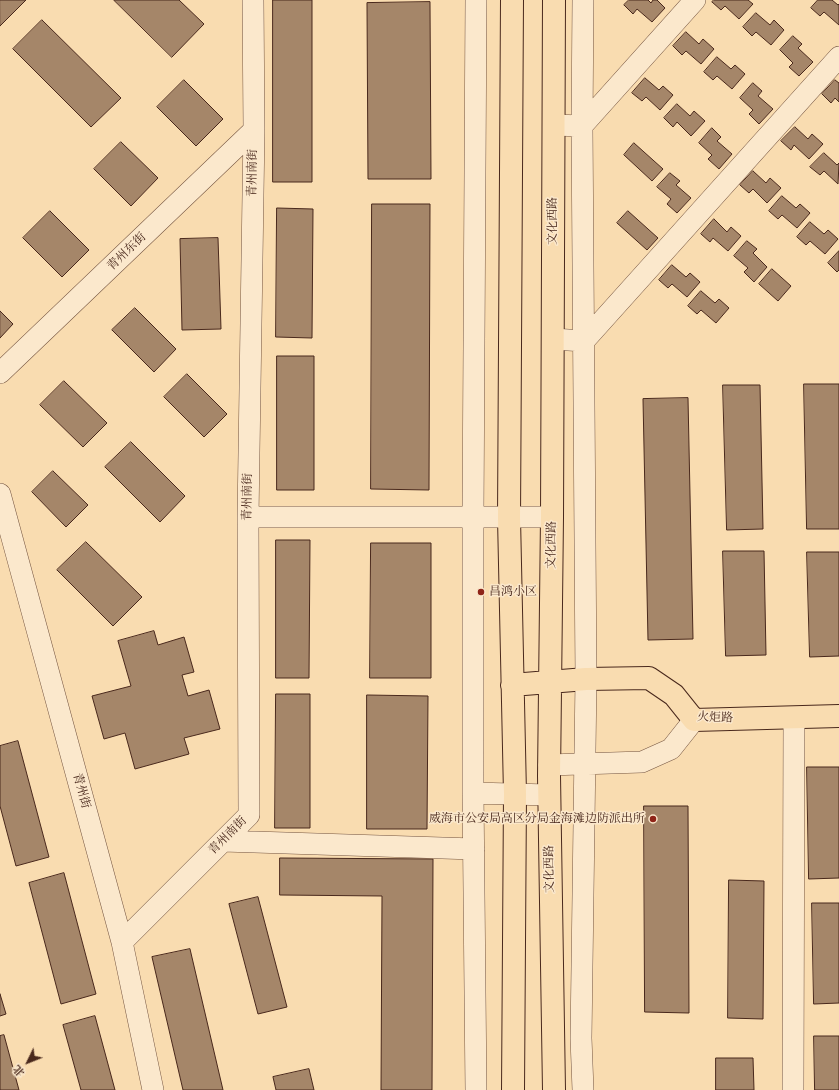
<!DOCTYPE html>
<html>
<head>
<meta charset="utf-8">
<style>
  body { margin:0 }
  #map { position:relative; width:839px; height:1090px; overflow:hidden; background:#f9dcb0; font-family:"Libre Bodoni","Noto Serif SC",serif }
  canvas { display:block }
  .north { position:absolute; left:8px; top:1042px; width:40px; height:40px; -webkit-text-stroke:3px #fbe8cc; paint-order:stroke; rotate:227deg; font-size:11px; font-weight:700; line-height:16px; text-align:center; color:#49281c }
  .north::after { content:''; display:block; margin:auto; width:14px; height:18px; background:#49281c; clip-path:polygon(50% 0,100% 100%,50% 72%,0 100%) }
</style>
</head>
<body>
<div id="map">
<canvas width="839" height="1090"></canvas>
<div class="north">北</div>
</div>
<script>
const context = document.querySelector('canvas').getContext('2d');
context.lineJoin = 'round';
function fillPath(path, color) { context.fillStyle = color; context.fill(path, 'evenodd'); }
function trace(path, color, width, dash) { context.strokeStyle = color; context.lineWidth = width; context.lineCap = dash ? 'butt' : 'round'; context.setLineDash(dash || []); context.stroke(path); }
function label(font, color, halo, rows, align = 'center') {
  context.font = font + ' "Libre Bodoni","Noto Serif SC",serif'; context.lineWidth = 3; context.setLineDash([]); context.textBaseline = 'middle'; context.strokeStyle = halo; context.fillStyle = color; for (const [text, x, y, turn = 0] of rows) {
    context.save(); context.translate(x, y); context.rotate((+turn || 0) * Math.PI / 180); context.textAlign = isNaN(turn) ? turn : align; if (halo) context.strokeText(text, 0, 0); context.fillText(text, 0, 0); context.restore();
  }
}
const building = new Path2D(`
  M0 0H26L0 26Z
  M114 0H179L204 24 172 57Z
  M273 0H312V182H273Z
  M629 0H648L651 3 653 0H657L665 8 652 22 637 9 633 14 624 5Z
  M714 0H748L753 4 739 19 725 6 721 10 712 2Z
  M818 0H832L838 5 839 4V25L824 12 820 16 811 8Z
  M430 2 431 179H368L367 3Z
  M756 13 770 25 774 20 784 30 771 45 756 32 752 36 743 27Z
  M42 20 121 98 91 127 13 49Z
  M686 32 699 44 703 39 714 49 701 64 686 51 682 55 673 46Z
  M793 36 802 44 798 48 813 62 799 76 789 67 793 63 780 50Z
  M717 57 731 69 735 65 745 74 732 89 717 76 713 80 704 72Z
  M645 78 659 90 663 86 673 95 660 110 646 97 642 101 632 93Z
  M184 80 223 119 196 146 157 107Z
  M835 80 839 83V102L835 98 831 103 822 94Z
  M753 83 762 91 758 96 773 109 759 124 749 114 753 110 740 98Z
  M677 104 690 116 694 111 705 121 691 136 677 122 673 127 664 118Z
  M795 127 808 139 812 134 823 144 809 159 794 145 791 150 781 141Z
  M712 128 721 137 717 141 732 154 719 169 708 159 712 155 699 143Z
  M121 142 158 178 131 206 94 169Z
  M634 143 663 169 652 181 624 155Z
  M824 153 837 165 839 163 838 184 824 171 820 175 810 167Z
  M753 171 766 183 770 178 781 188 767 203 753 189 749 193 740 185Z
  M670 173 680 181 676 185 691 198 677 213 667 204 671 199 657 187Z
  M782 196 796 208 800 204 810 213 797 228 782 215 778 219 769 211Z
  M372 204H430L429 490 371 489Z
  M277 208 313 209 312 338 276 337Z
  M50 211 89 250 62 277 23 238Z
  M628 211 658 238 647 250 617 223Z
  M714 219 727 232 731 227 741 236 728 251 713 238 710 242 701 234Z
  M810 222 824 234 828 230 838 239 825 254 810 241 806 245 797 237Z
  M218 238 221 329 182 330 180 239Z
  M747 241 757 249 753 253 767 267 754 282 744 272 748 268 734 256Z
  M839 251V270L837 272 828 263Z
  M672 265 686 277 690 273 700 282 687 297 672 284 668 288 659 280Z
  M772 269 791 286 778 301 759 284Z
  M701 291 715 303 719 299 729 308 716 323 701 310 697 314 688 306Z
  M135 308 176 349 154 372 112 330Z
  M0 311 13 324 0 338Z
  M277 356H314V490H277Z
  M187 374 227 414 204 437 164 397Z
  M64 381 107 423 83 447 40 405Z
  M804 384H839V529H807Z
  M723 385H760L763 529 727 530Z
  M688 398 693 639 648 640 643 399Z
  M131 442 185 496 160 522 105 467Z
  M53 471 88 505 66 527 32 492Z
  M276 540H310L309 678H276Z
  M86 542 142 597 113 626 57 570Z
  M371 543H431V678H370Z
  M723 551H764L766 655 726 656Z
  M807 552H839V656L810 657Z
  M154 631 158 645 184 637 194 672 182 675 188 696 209 690 220 729 184 738 189 754 135 769 125 733 104 739 92 696 131 686 118 641Z
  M276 694H310V828H275Z
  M367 695 428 696 427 829H367Z
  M18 741 49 857 16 866 0 806V746Z
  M807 767H839V878L809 879Z
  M644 806H688L689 1013 645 1012Z
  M280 858 433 859 432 1090H381L382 896 280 895Z
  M64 873 96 994 61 1004 29 883Z
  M729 880 764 881 763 1019 728 1018Z
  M258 897 287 1007 258 1014 229 904Z
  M812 903H839V1003L814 1004Z
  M190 949 223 1090H183L152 957Z
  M0 994 6 1014 0 1016Z
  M95 1016 115 1090H81L63 1025Z
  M4 1035 19 1090H0V1036Z
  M814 1036H839V1090H815Z
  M716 1058H753L754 1090H716Z
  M309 1069 314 1090H276L273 1077Z`);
const minor = new Path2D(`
  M476 0 473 517V793L476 1090
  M554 125 582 126 695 0
  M553 339 584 341 839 57
  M0 373 254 130
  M0 494 122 942 153 1090
  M248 517H552
  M549 765 642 762 671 749 694 720
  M473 793 549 795
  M223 841 474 849
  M122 942 249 815 248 517 254 130 253 0
  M583 1090 581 1038 586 679 582 126 583 0
  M793 1090 794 718`);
const major = new Path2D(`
  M512 0 509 518 515 794 513 1090
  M512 685 586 679 649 678 674 695 694 720 839 716
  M554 1090 549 776 552 517 554 0`);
const markers = [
  [481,592,4,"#8f2418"],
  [653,819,4,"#8f2418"]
];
const streetNames = [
  ["青州南街",253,173,-89],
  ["文化西路",553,221,-90],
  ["青州东街",127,252,-44],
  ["青州南街",248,497,-89],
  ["文化西路",552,545,-89],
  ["火炬路",715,718,2],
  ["青州街",81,791,75],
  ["青州南街",228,836,-45],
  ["文化西路",550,869,-91]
];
const poiNames = [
  ["昌鸿小区",489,592],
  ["威海市公安局高区分局金海滩边防派出所",645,819,"right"]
];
fillPath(building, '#a58669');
trace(building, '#49281c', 1);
trace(minor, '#755541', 22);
trace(major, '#49281c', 24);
trace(minor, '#fbe8cc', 21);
trace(major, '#f9dcb0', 22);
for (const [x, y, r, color] of markers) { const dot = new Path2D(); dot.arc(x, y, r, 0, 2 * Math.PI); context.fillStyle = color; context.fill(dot); trace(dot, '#fbe8cc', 1.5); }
label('12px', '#49281c', '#fbe8cc', streetNames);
label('12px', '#49281c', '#fbe8cc', poiNames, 'left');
</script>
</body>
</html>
